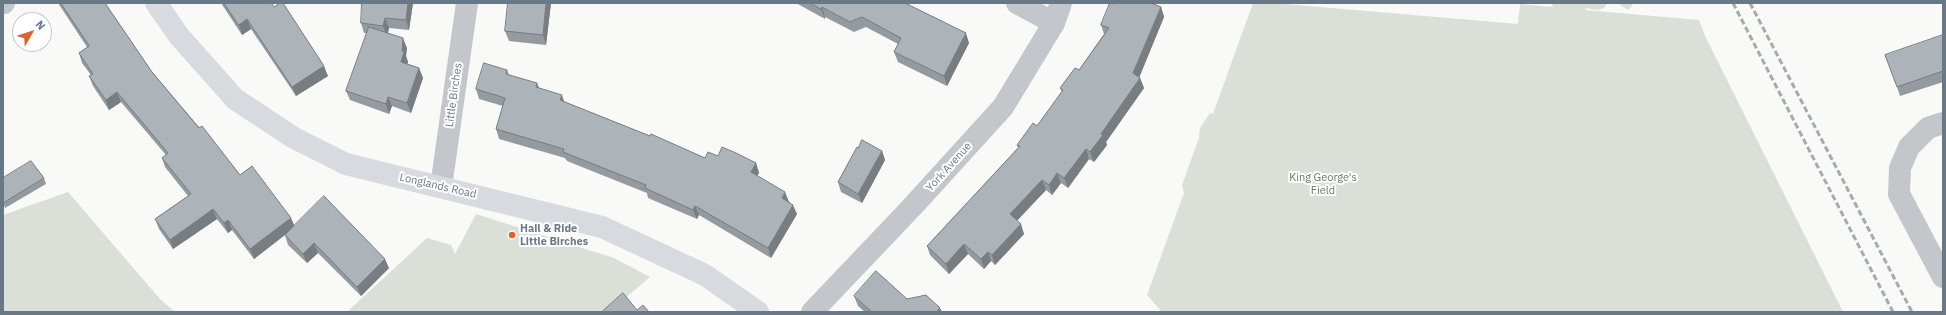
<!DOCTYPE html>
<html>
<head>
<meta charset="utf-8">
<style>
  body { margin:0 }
  #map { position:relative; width:1946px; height:315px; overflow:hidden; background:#f9f9f7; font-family:"IBM Plex Sans",sans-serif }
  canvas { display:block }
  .frame { position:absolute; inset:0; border:4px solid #697887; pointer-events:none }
  .north { position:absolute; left:12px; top:12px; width:40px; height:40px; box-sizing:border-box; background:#fff; border:1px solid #c3c9cf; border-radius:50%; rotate:51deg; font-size:11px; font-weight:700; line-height:16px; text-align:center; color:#697887 }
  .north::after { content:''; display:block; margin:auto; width:14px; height:18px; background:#e05f2f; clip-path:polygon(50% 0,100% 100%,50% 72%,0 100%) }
</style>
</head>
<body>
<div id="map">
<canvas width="1946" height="315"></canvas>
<div class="frame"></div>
<div class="north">N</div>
</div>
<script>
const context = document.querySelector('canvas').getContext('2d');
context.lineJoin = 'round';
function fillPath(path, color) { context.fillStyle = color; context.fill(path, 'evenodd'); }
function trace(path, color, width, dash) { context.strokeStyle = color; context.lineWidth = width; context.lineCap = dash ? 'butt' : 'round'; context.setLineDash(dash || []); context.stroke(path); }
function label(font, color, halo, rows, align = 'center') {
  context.font = font + ' "IBM Plex Sans",sans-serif'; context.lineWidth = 4; context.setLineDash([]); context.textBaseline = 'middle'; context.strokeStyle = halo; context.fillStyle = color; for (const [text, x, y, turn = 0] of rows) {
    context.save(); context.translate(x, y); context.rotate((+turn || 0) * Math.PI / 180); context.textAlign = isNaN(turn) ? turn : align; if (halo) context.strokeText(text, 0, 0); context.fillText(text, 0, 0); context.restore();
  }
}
const green = new Path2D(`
  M1253 3H1274L1518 24 1520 4 1553 7 1551 3H1607L1604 8C1598 10 1593 10 1587 8L1585 10 1699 20 1706 38 1843 312H1162L1147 295 1184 193 1182 185 1199 138 1200 128 1210 113 1213 114Z
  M1617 3H1634L1628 10Z
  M68 192 160 299 175 312H3V215Z
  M476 214 614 258 650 277 609 312H347L427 238 451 245 455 254Z`);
const street = new Path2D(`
  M3 3H4
  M1017 3 1054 23
  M1943 123 1928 128 1909 147 1900 168 1899 194 1943 277
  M441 187 467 3
  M812 312 912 207 1003 107 1054 23 1061 3`);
const secondary = new Path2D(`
  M156 3 179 36 235 99 294 138 346 164 602 227 705 275 758 312`);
const rail = new Path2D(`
  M1733 3 1893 312
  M1750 3 1912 312`);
const wall = new Path2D(`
  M58 3H105L152 72 240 175 294 226 389 268 361 296 318 253 307 263 288 245 285 235 254 259 232 230 228 233 217 219 173 249 159 229 155 219 188 196 165 167 162 158 166 155 121 102 109 110 93 86 89 76 91 75 82 63 79 53 87 47Z
  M221 3H271L328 76 296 96 251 29 242 35Z
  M413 3 409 30 389 28 388 33 407 48 406 56 408 62 407 64 419 68 423 78 411 113 392 106 389 114 350 100 346 91 367 33H364L361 23Z
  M551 3 546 45 509 41 505 31Z
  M796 3H909L908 5 969 43 947 86 898 62 894 52 898 44 866 27 854 32 825 17V19Z
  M1115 4 1161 7 1164 17 1139 77 1140 78 1144 88 1106 142 1107 145 1094 162 1089 159 1068 188 1061 183 1052 195 1046 190 1017 220 1024 234 995 265 991 261 984 269 968 254 949 274 930 255 927 246 1018 148 1017 145 1037 126 1062 92 1060 88 1079 70 1104 34 1101 25Z
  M1943 35V82L1900 96 1897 87Z
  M507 70 509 75 539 88 564 102 705 158 718 156 756 163 759 173 757 176 789 202 797 214 771 258 699 215 697 219 648 198 647 193 567 161 565 158 499 139 496 129 503 106 479 99 476 89Z
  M858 148 882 151 885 160 862 203 841 192 838 182Z
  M44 178 46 184 5 208 3 202Z
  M854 296 907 299 942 312H865L858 306Z`);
const shadedWall = new Path2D(`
  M408 3H413L409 30 406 20Z
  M546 3H551L546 45 543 35Z
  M822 7 825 17V19L821 9Z
  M1161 7 1164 17 1137 83 1133 73Z
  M385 18 389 28 387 36 383 26Z
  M247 19 251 29 242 35 239 25Z
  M966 33 969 43 947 86 944 76Z
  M403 38 407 48 406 56 408 62 405 72 401 62Z
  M324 66 328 76 296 96 292 87Z
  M419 68 423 78 411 113 407 103Z
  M1140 78 1144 88 1106 142 1107 145 1094 162 1090 152 1101 134Z
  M537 83 541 93 536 87Z
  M117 92 121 102 109 110 106 100Z
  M562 95 565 104 560 100Z
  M388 97 392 106 389 114 386 104Z
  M1086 149 1089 159 1068 188 1064 178Z
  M882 151 885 160 862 203 858 194Z
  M756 163 759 173 754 181 751 172Z
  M1057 173 1061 183 1052 195 1049 185Z
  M1042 180 1046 190 1014 224 1010 214Z
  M785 192 789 202 785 207 782 198Z
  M793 205 797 214 771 258 768 248Z
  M695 206 699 215 697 219 693 210Z
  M213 209 217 219 173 249 170 240Z
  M291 218 295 227 254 259 250 249Z
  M228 220 232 230 228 233 224 223Z
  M1021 224 1024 234 995 265 992 255Z
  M314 243 318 253 307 263 303 254Z
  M964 244 968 254 949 274 946 264Z
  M988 252 991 261 984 269 981 259Z
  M385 259 389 268 361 296 357 287Z
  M940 308 942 312H936Z`);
const building = new Path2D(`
  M61 3H105L152 72 199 128 202 126 240 175 252 166 291 218 250 249 228 220 224 223 213 209 170 240 155 219 191 194 162 158 168 153 117 92 106 100 89 76 93 74 79 53 89 46Z
  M224 3H271L274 7 280 3H283L324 66 292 87 247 19 239 25Z
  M362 3H408L406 20 385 18 383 26 361 23Z
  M508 3H546L543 35 505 31Z
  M811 3H905L966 33 944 76 894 52 901 38 862 17 850 22 822 7 821 9Z
  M1110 3 1115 4V3H1151L1161 7 1133 73 1140 78 1101 134 1103 135 1090 152 1086 149 1064 178 1057 173 1049 185 1042 180 1010 214 1021 224 992 255 988 252 981 259 964 244 946 264 927 246 1020 146 1017 145 1033 123 1037 126 1063 90 1060 88 1075 68 1079 70 1109 28 1101 25Z
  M369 27 403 38 402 51 404 52 401 62 419 68 407 103 388 97 386 104 346 91Z
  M1943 35V71L1897 87 1885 55Z
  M484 63 507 70 506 74 537 83 536 87 562 95 560 100 650 136 651 134 705 158 708 152 718 156 722 147 736 153 756 163 751 172 785 192 782 198 793 205 768 248 695 206 693 210 645 188 646 185 563 152 564 149 496 129 505 98 476 89Z
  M862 140 882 151 858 194 838 182 857 147 858 148Z
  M31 161 44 178 3 203V178Z
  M324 196 385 259 357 287 314 243 303 254 285 235Z
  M876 271 907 299 926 295 940 308 936 312H872L854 296Z
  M623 293 637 310 643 305 649 312H602Z`);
const markers = [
  [512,235,4,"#e05f2f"]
];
const streetNames = [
  ["Little Birches",454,95,-82],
  ["York Avenue",949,167,-48],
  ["Longlands Road",438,186,13]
];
const parkNames = [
  ["King George's",1323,178],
  ["Field",1323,191]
];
const poiNames = [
  ["Hail & Ride",520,229],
  ["Little Birches",520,242]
];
fillPath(green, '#dae0d8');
trace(street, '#c3c6ca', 22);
trace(secondary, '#d7dbdf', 22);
trace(rail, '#a6abb1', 3, [6, 3]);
fillPath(wall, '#949a9f');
fillPath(shadedWall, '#787d82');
fillPath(building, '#acb3b9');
trace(building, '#787d82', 1);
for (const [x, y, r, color] of markers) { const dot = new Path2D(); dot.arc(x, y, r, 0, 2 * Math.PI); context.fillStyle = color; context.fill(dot); trace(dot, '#fff', 1.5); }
label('11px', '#697887', '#fff', streetNames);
label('11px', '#667963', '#fff', parkNames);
label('bold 11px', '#697887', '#fff', poiNames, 'left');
</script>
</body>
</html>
